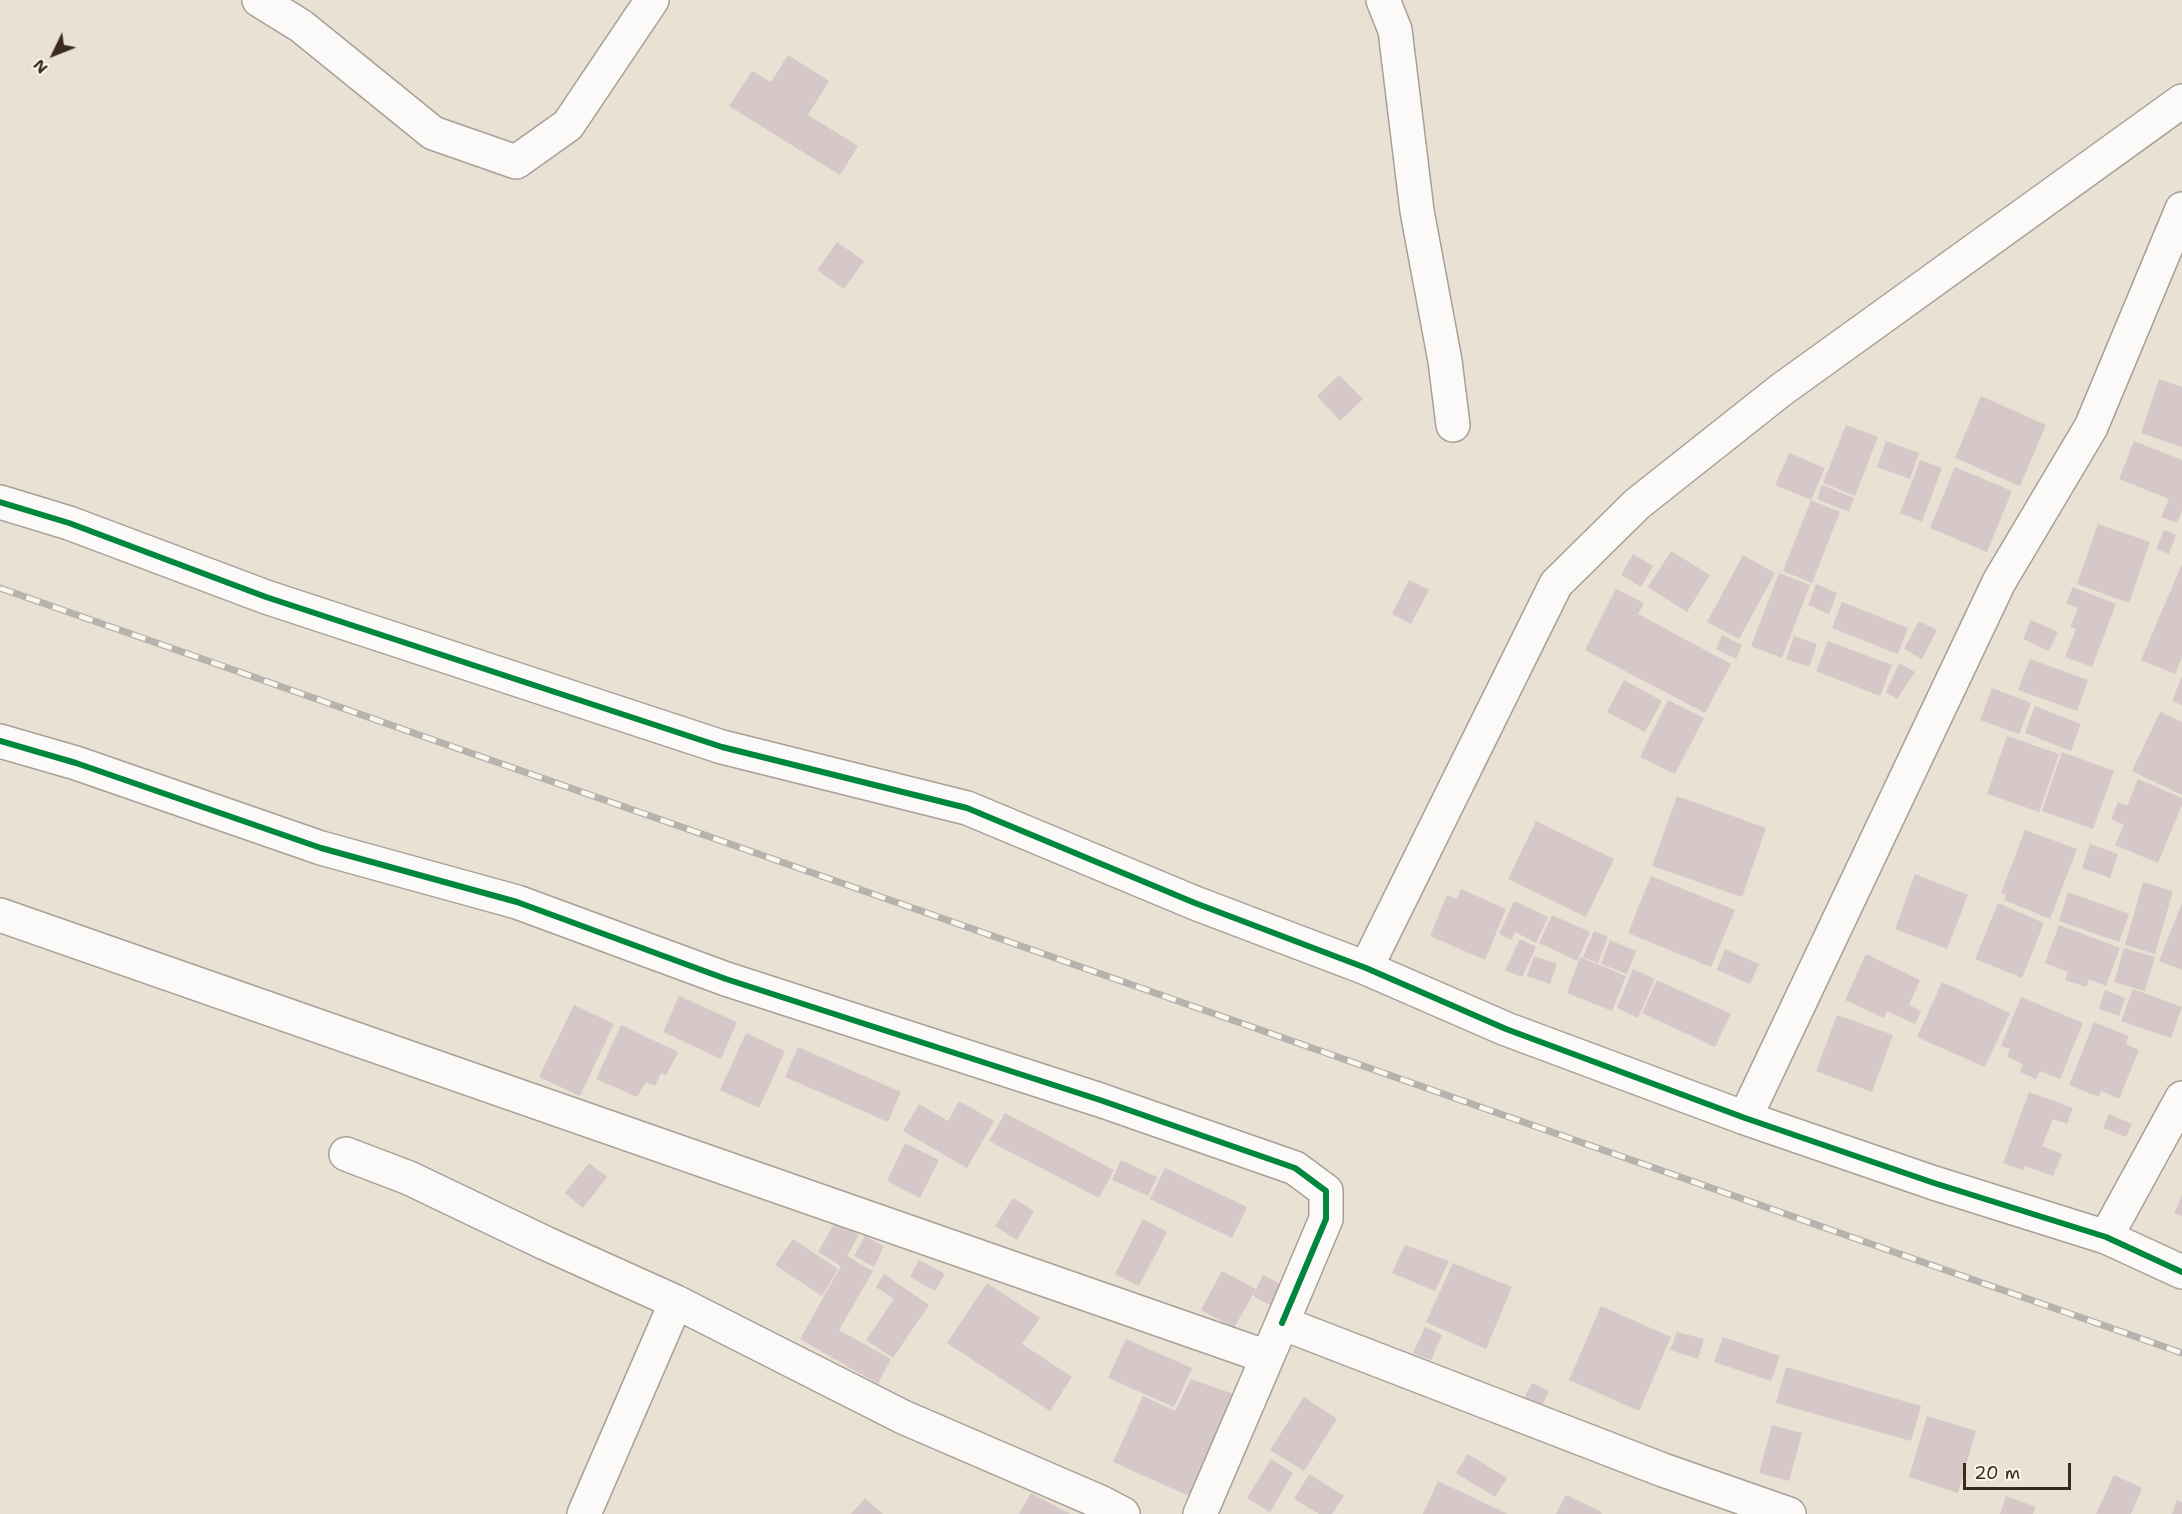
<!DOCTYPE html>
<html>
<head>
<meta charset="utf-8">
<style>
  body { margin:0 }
  #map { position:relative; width:2182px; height:1514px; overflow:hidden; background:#e9e1d3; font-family:"Shantell Sans",sans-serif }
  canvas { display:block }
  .north { position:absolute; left:24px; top:24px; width:60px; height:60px; -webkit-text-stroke:4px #fbf7ec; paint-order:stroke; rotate:227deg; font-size:16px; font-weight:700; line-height:24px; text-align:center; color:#3b2a1e }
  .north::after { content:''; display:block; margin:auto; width:21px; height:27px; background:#3b2a1e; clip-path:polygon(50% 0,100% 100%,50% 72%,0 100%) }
  .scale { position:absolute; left:1963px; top:1463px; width:108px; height:27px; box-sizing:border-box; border:3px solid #3b2a1e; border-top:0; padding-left:8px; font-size:18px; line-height:21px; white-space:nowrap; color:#3b2a1e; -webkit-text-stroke:4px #fbf7ec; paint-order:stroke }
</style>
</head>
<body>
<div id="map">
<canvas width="2182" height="1514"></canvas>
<div class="north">N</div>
<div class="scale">20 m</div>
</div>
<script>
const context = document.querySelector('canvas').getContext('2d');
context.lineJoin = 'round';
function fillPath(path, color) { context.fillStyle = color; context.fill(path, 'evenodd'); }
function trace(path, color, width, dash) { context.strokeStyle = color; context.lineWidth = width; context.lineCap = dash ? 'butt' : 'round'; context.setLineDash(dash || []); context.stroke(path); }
const building = new Path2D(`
  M788 55 829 81 808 115 858 146 840 175 729 106 752 71 771 82Z
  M837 242 864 261 844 289 817 270Z
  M1339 375 1363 399 1340 421 1317 396Z
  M2159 379 2182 387V447L2141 433Z
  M1981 396 2046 425 2020 486 1955 458Z
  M1846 425 1878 437 1855 496 1823 483Z
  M1886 441 1919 453 1910 479 1877 467Z
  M2134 441 2182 460V511L2177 523 2161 517 2169 499 2119 479Z
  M1789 453 1825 468 1811 500 1775 485Z
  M1920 460 1942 468 1922 522 1900 513Z
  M1955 467 2012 491 1987 552 1930 528Z
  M1822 485 1854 498 1849 512 1817 499Z
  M1811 500 1840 512 1812 583 1783 571Z
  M2098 524 2150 542 2129 603 2077 584Z
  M2164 530 2176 535 2169 554 2156 549Z
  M1671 551 1710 575 1687 612 1648 587Z
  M1633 554 1653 566 1641 587 1621 575Z
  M1743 555 1775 573 1739 639 1707 622Z
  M2182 564V658L2175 674 2141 660Z
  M1779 573 1810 585 1782 658 1751 646Z
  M1409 580 1429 590 1411 624 1392 614Z
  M1816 584 1837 593 1829 614 1808 605Z
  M2073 587 2116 604 2092 667 2065 657 2076 629 2070 627 2078 608 2066 603Z
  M1616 589 1644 603 1638 614 1731 664 1705 713 1585 650Z
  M1842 602 1908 628 1898 654 1832 628Z
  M2031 620 2058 632 2049 651 2023 639Z
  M1919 621 1937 630 1922 659 1904 649Z
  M1722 635 1742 645 1736 659 1716 649Z
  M1794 636 1817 644 1809 667 1786 659Z
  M1828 641 1892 665 1880 696 1816 671Z
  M2030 659 2088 680 2077 711 2018 690Z
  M1899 663 1915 672 1897 699 1886 692Z
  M2182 676V705L2172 701Z
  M1624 680 1662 701 1645 732 1607 712Z
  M1992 688 2031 703 2019 734 1980 720Z
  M1668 700 1704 718 1675 774 1640 757Z
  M2035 706 2081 724 2071 751 2025 733Z
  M2160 712 2182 722V795L2132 771Z
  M2007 736 2059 754 2039 812 1987 794Z
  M2062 752 2114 771 2093 829 2042 811Z
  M2138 779 2182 798V805L2158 863 2115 845 2124 825 2111 819 2118 802 2127 806Z
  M1677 796 1766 828 1742 897 1652 866Z
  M1536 821 1614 859 1586 917 1508 879Z
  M2025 830 2077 849 2050 919 2004 900 2006 895 2001 893Z
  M2090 844 2118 854 2110 878 2082 868Z
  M1915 874 1968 895 1947 949 1895 929Z
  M1651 876 1735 910 1711 967 1628 933Z
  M2143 882 2173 891 2155 954 2125 945Z
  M1461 889 1506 909 1485 960 1430 936 1447 895 1457 899Z
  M2068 892 2129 914 2119 942 2059 921Z
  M1514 901 1548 917 1536 943 1515 932 1511 940 1499 934Z
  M1998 903 2044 923 2022 978 1975 959Z
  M2182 903V970L2159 961Z
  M1552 915 1590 932 1577 961 1539 943Z
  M2059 925 2120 948 2106 986 2089 979 2086 987 2065 980 2068 972 2045 963Z
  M1594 931 1608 937 1598 963 1583 957Z
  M1520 939 1536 947 1522 977 1505 970Z
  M1610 940 1636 951 1627 974 1601 964Z
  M2124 948 2155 957 2145 991 2114 982Z
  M1725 949 1759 964 1750 984 1717 970Z
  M1866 954 1920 980 1909 1005 1921 1011 1915 1024 1887 1011 1884 1018 1845 1000Z
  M1534 956 1557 964 1550 984 1527 976Z
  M1580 957 1626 976 1612 1011 1567 993Z
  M1633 969 1655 979 1638 1018 1617 1008Z
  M1657 980 1731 1014 1715 1047 1642 1013Z
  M1942 982 2010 1013 1985 1067 1917 1037Z
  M2133 989 2182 1007 2171 1038 2121 1021Z
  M2105 990 2125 998 2119 1016 2099 1009Z
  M679 996 737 1022 721 1059 663 1032Z
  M2021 997 2083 1023 2060 1079 2040 1071 2036 1079 2020 1072 2023 1064 2007 1057 2010 1049 2001 1046Z
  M574 1005 614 1024 580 1096 539 1077Z
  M1837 1015 1893 1035 1872 1092 1816 1071Z
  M2094 1022 2129 1036 2126 1044 2139 1050 2119 1099 2101 1091 2099 1097 2069 1085Z
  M621 1025 678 1052 666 1076 661 1073 655 1086 646 1082 637 1097 596 1079Z
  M746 1033 785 1051 759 1108 720 1090Z
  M798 1047 901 1092 888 1122 785 1077Z
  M2029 1092 2073 1108 2067 1124 2053 1119 2042 1146 2062 1154 2053 1176 2025 1166 2023 1170 2003 1163Z
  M959 1101 994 1121 967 1168 903 1131 919 1104 948 1121Z
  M1005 1113 1114 1170 1099 1198 989 1141Z
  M2109 1114 2132 1124 2126 1137 2103 1128Z
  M905 1143 939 1160 920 1198 887 1181Z
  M1121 1160 1157 1177 1148 1196 1112 1180Z
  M589 1163 607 1177 583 1208 565 1193Z
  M1165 1168 1247 1207 1232 1238 1150 1199Z
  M2182 1195V1216L2174 1213Z
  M1013 1198 1034 1211 1017 1240 995 1226Z
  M1143 1219 1167 1232 1139 1286 1115 1274Z
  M835 1222 859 1235 847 1256 873 1271 839 1330 891 1359 878 1384 800 1339 841 1266 818 1252Z
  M865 1236 884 1246 874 1267 854 1256Z
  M793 1239 838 1269 822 1296 775 1265Z
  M1405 1245 1449 1261 1435 1291 1392 1273Z
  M919 1260 945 1274 935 1291 910 1277Z
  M1453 1263 1512 1287 1486 1349 1426 1322Z
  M1222 1271 1256 1289 1234 1328 1201 1310Z
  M884 1274 929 1305 893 1358 866 1340 894 1299 876 1287Z
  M1263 1275 1286 1287 1275 1308 1253 1296Z
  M987 1283 1040 1318 1022 1344 1072 1377 1050 1411 947 1343Z
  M1601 1306 1671 1337 1639 1411 1569 1380Z
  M1425 1327 1442 1335 1431 1360 1413 1353Z
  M1677 1332 1704 1339 1698 1359 1670 1350Z
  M1723 1337 1780 1356 1771 1381 1714 1362Z
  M1126 1339 1192 1368 1174 1407 1108 1378Z
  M1786 1367 1921 1406 1911 1441 1776 1403Z
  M1191 1379 1233 1394 1189 1496 1113 1462 1143 1396 1175 1411Z
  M1532 1383 1549 1391 1537 1417 1519 1408Z
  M1304 1397 1337 1419 1304 1471 1270 1450Z
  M1927 1416 1976 1431 1958 1493 1909 1477Z
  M1772 1425 1802 1433 1789 1481 1759 1473Z
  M1468 1454 1507 1478 1495 1497 1456 1473Z
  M1271 1459 1293 1473 1270 1512 1247 1498Z
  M1309 1474 1344 1496 1332 1514H1319L1294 1499Z
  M2114 1475 2142 1488 2131 1514H2096Z
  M1438 1481 1508 1514H1423Z
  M1031 1493 1070 1514H1019Z
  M1566 1495 1602 1512 1601 1514H1556Z
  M2006 1496 2036 1507 2033 1514H2000Z
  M865 1498 883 1514H851Z
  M2177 1500 2182 1502V1514H2172Z`);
const street = new Path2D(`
  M259 0 301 26 433 133 516 162 568 125 652 0
  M1383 0 1395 30 1417 211 1445 361 1453 425
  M0 502 69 523 266 597 722 747 967 808 1195 903 1366 968 1506 1029 1745 1118 1934 1183 2106 1237 2182 1272
  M0 741 76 763 321 848 517 902 726 979 1100 1100 1295 1168 1326 1191V1219L1282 1323
  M0 915 1267 1357
  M1366 968 1556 584 1637 504 1781 390 2182 101
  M1745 1118 1999 582 2091 427 2182 209
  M346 1154 409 1178 545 1243 676 1302 903 1417 1100 1502 1123 1514
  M2106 1237 2182 1098
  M584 1514 676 1302
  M1200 1514 1282 1323 1663 1470 1789 1514`);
const rail = new Path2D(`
  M0 588 2182 1353`);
const cycleway = new Path2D(`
  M0 502 69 523 266 597 722 747 967 808 1195 903 1366 968 1506 1029 1745 1118 1934 1183 2106 1237 2182 1272
  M0 741 76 763 321 848 517 902 726 979 1100 1100 1295 1168 1326 1191V1219L1282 1323`);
fillPath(building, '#d6c8c9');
trace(street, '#a6a096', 36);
trace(street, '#fcfaf8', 33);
trace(rail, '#b6b3af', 7);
trace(rail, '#fbf7ec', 4.5, [14]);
trace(cycleway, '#00873e', 6);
</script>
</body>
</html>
